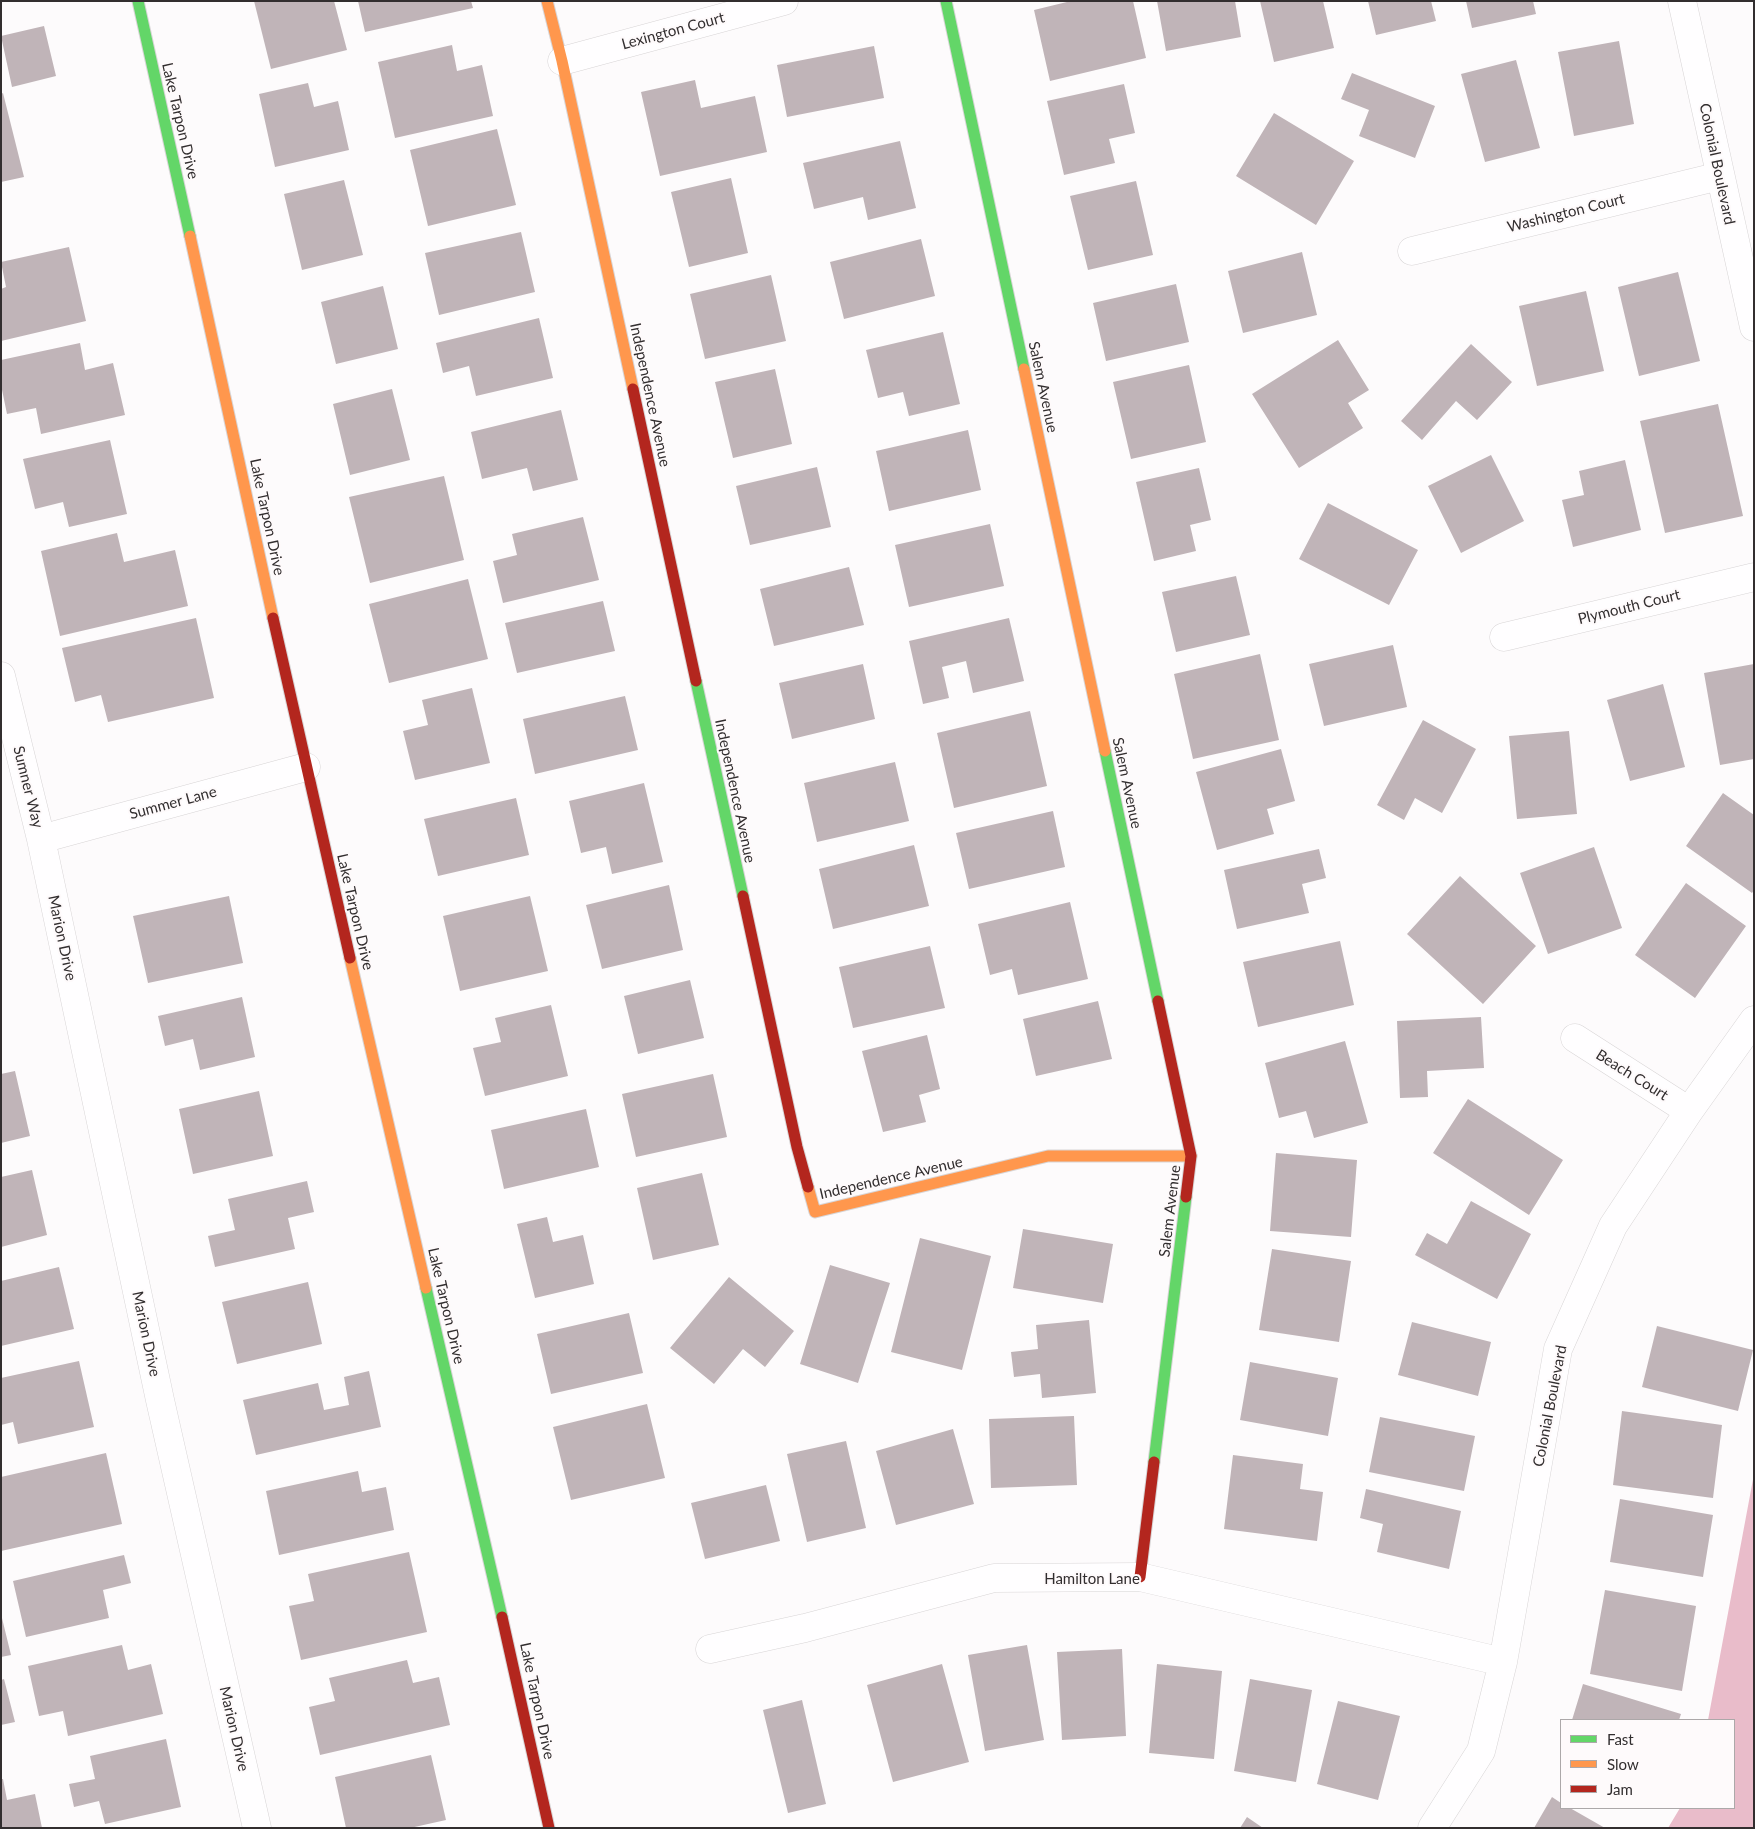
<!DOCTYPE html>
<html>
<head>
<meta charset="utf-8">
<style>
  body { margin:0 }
  #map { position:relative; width:1755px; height:1829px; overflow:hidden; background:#fdfbfc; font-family:Lato,sans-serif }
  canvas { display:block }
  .frame { position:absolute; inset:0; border:2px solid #322e2f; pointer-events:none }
  .legend { position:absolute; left:1560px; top:1719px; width:175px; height:90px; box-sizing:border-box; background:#fefafb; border:1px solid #aca8a9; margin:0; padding:6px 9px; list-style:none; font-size:15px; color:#322e2f }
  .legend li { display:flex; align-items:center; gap:10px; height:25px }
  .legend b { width:25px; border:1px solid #aca8a9 }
</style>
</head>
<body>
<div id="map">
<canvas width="1755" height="1829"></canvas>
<div class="frame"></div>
<ul class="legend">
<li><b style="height:6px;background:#63d668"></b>Fast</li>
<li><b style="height:6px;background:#ff974d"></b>Slow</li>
<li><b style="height:6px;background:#b3261e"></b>Jam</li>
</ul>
</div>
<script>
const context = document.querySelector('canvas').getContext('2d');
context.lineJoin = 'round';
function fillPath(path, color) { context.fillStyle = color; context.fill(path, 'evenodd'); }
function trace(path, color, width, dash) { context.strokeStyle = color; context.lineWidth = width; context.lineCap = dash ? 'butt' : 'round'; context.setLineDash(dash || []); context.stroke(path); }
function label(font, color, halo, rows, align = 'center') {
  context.font = font + ' Lato,sans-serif'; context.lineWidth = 4; context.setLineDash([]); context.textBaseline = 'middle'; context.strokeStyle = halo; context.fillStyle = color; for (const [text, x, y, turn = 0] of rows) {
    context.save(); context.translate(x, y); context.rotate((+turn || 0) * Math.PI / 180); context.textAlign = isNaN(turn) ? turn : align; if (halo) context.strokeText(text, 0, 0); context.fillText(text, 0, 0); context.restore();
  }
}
const water = new Path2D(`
  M1754 1474V1828H1668L1680 1808H1734V1720H1708Z`);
const building = new Path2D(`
  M254 1H334L347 50 271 69Z
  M358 1H471L473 8 365 32Z
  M1071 1H1133L1146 58 1050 81 1034 10Z
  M1157 1H1235L1241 37 1166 51Z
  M1260 1H1323L1334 48 1274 62Z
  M1368 1H1431L1436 21 1376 35Z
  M1466 1H1533L1536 14 1472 28Z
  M44 26 56 76 12 87 1 36Z
  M1619 41 1634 124 1574 136 1558 52Z
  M452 45 457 71 482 65 493 116 395 138 378 62Z
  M874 46 884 98 787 117 777 65Z
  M1516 60 1540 148 1485 162 1461 74Z
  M1352 73 1435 106 1415 158 1359 136 1369 110 1341 99Z
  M695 80 701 108 755 96 767 152 660 176 641 92Z
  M308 83 314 107 338 101 349 150 275 167 259 94Z
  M1124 84 1135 133 1109 139 1115 163 1064 175 1047 101Z
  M3 93 24 177 1 182V94Z
  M1274 113 1354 161 1316 225 1236 176Z
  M497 129 516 205 428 226 410 150Z
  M900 141 916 208 868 220 863 197 814 209 803 163Z
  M731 178 748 253 689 267 671 192Z
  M344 180 363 255 302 270 284 194Z
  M1136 181 1153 255 1088 270 1070 196Z
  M521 232 535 292 439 315 425 253Z
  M921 239 935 296 844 319 830 262Z
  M69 247 86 321 1 341V289L6 287 1 262Z
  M1302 252 1317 315 1243 333 1228 271Z
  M1678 272 1700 361 1639 376 1618 287Z
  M771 275 786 341 705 359 690 294Z
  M1176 284 1189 342 1106 361 1093 303Z
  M383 286 398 349 336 364 321 302Z
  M1586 291 1604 371 1537 386 1519 306Z
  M539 318 553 378 476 396 469 366 443 373 436 343Z
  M943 332 960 404 909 416 903 392 878 398 866 350Z
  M1338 340 1369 390 1348 403 1363 428 1299 468 1252 394Z
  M80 343 85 370 113 363 125 415 41 434 36 408 7 414 1 385V360Z
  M1471 344 1512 382 1477 420 1456 401 1422 440 1401 421Z
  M1189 365 1206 442 1131 459 1113 382Z
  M775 369 792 444 733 458 715 382Z
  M392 389 410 460 350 475 333 404Z
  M1718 404 1743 516 1665 533 1640 421Z
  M561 410 578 480 533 491 527 468 482 479 471 432Z
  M968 430 981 490 889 511 876 451Z
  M110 440 127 514 69 527 63 502 35 509 23 459Z
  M1491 455 1524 521 1461 553 1428 486Z
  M1625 460 1641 530 1573 547 1562 500 1584 495 1579 471Z
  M817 467 831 527 750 545 736 486Z
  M1199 468 1211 520 1190 525 1196 551 1154 561 1136 482Z
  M444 476 464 560 370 583 349 497Z
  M1328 503 1418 550 1389 605 1299 559Z
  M583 517 599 580 503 603 493 561 517 555 512 534Z
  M990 524 1004 586 909 607 895 545Z
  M117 533 124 562 175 550 188 606 60 636 41 551Z
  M849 567 864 625 774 646 760 589Z
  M1236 576 1250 635 1176 652 1162 592Z
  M468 579 488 659 389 683 369 604Z
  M603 601 615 651 517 673 505 623Z
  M196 618 214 698 108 722 101 695 75 702 62 648Z
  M1009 618 1024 681 973 693 966 661 942 667 949 698 923 704 909 641Z
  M1393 645 1407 707 1324 726 1309 664Z
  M1260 654 1279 740 1193 759 1174 674Z
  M863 664 875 719 792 739 779 683Z
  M1754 664V759L1720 765 1704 673Z
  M1663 684 1685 767 1630 781 1607 700Z
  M472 688 490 763 415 780 403 731 428 725 422 700Z
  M625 696 638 750 535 774 523 719Z
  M1030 711 1047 786 954 808 937 733Z
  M1423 720 1476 749 1442 813 1415 798 1404 820 1377 805Z
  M1569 731 1577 814 1517 819 1509 736Z
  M1281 749 1295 801 1267 809 1274 834 1217 850 1196 772Z
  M895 762 909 821 817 842 804 783Z
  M644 783 663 862 612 874 606 847 581 853 569 801Z
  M1723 793 1754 815V890L1752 893 1686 846Z
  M516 798 529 855 438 876 424 819Z
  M1053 811 1065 867 969 889 956 833Z
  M914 845 929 906 833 929 819 869Z
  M1594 847 1622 928 1548 954 1520 873Z
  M1319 849 1326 878 1302 884 1309 913 1237 929 1224 870Z
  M1460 876 1536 946 1483 1004 1407 934Z
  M1686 883 1746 926 1695 998 1635 955Z
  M669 885 683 950 602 969 586 905Z
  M229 896 243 963 148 983 133 916Z
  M530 896 548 971 460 991 443 916Z
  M1070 902 1088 979 1018 995 1012 969 990 975 978 924Z
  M1340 941 1354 1005 1258 1027 1243 962Z
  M930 946 945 1008 853 1028 839 967Z
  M690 980 704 1038 638 1054 624 996Z
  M242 997 255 1057 200 1070 193 1039 165 1046 158 1016Z
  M1098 1001 1112 1059 1036 1076 1023 1019Z
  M551 1005 568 1076 485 1096 473 1048 501 1042 495 1018Z
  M1481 1017 1484 1068 1427 1071 1428 1097 1400 1098 1397 1021Z
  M927 1035 940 1089 919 1095 926 1122 883 1132 862 1051Z
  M1345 1041 1368 1123 1314 1138 1306 1111 1279 1118 1265 1063Z
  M15 1071 30 1136 1 1143V1074Z
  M713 1074 727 1137 636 1157 622 1094Z
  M259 1091 273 1156 193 1174 179 1109Z
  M1468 1099 1563 1160 1529 1215 1433 1153Z
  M586 1109 599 1167 504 1189 491 1130Z
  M1276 1153 1357 1160 1351 1237 1270 1231Z
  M32 1170 47 1235 1 1247V1177Z
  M702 1173 719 1245 653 1260 637 1188Z
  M307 1181 314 1212 288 1218 295 1249 215 1267 208 1236 235 1230 228 1199Z
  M1471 1201 1531 1234 1497 1299 1415 1255 1427 1233 1447 1244Z
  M547 1217 553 1242 583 1235 594 1284 535 1298 517 1224Z
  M1023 1229 1113 1244 1103 1303 1013 1288Z
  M920 1238 991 1256 962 1370 891 1352Z
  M1272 1249 1351 1261 1339 1342 1259 1330Z
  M830 1265 890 1283 858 1383 800 1364Z
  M59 1267 74 1329 1 1346V1281Z
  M729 1277 794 1331 765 1367 743 1349 714 1384 670 1348Z
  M308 1282 322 1344 237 1364 222 1302Z
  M629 1313 643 1373 551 1394 537 1334Z
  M1089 1320 1096 1393 1042 1398 1040 1374 1014 1377 1011 1352 1038 1349 1036 1325Z
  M1412 1322 1491 1342 1478 1396 1398 1375Z
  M1657 1326 1753 1350 1738 1411 1642 1387Z
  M79 1361 94 1427 18 1444 13 1422 1 1425V1378Z
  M1250 1362 1338 1378 1328 1436 1240 1420Z
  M369 1371 381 1427 256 1455 243 1400 318 1383 324 1410 349 1405 344 1377Z
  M647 1404 665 1478 571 1500 553 1427Z
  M1622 1411 1722 1425 1713 1498 1613 1485Z
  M1074 1416 1077 1485 991 1488 989 1419Z
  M1380 1417 1475 1436 1464 1491 1369 1472Z
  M953 1429 974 1504 896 1525 876 1451Z
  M846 1441 866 1528 807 1542 787 1454Z
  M106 1453 122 1524 1 1551V1477Z
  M1233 1455 1303 1464 1300 1489 1323 1492 1317 1541 1224 1529Z
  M358 1471 362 1492 386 1487 394 1530 279 1555 266 1491Z
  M766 1485 780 1541 705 1559 691 1503Z
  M1366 1489 1461 1511 1449 1569 1377 1552 1383 1524 1360 1518Z
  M1620 1499 1713 1515 1703 1577 1610 1562Z
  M409 1552 427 1632 301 1660 289 1606 314 1601 308 1574Z
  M124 1555 131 1583 103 1590 109 1618 26 1637 13 1581Z
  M1605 1590 1696 1606 1682 1691 1590 1674Z
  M1 1614 11 1655 1 1657Z
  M122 1645 128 1670 151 1664 163 1714 68 1736 63 1711 39 1716 28 1666Z
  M1027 1645 1044 1740 985 1751 968 1655Z
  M1122 1649 1126 1736 1062 1740 1057 1652Z
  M407 1660 413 1683 439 1677 450 1725 320 1755 309 1707 335 1701 329 1678Z
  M942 1664 969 1762 893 1782 867 1685Z
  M1157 1664 1222 1671 1214 1759 1149 1753Z
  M4 1679 15 1722 1 1725V1680Z
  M1250 1679 1312 1690 1296 1782 1234 1771Z
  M1583 1684 1681 1714 1679 1720H1572Z
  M802 1700 826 1804 788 1813 763 1710Z
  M1338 1701 1400 1716 1378 1800 1317 1784Z
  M166 1739 181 1807 105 1824 99 1801 74 1807 69 1784 95 1779 90 1756Z
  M431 1755 446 1820 410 1828H346L335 1777Z
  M1 1779H3L7 1800 35 1794 42 1828H1Z
  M1552 1797 1561 1803V1808H1570L1605 1828H1534Z
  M1247 1817 1263 1828H1240Z`);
const street = new Path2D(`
  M1682 1 1754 327
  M562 61 784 1
  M1412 251 1720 176
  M1504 637 1754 577
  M1 676 41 839 160 1400 257 1828
  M41 839 306 767
  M1575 1038 1689 1111
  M710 1649 805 1628 994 1578 1140 1577 1503 1662
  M1432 1828 1481 1751 1503 1662 1558 1349 1613 1226 1689 1111 1754 1020`);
const fast = new Path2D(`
  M138 1 190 236
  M946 1 1024 369
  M696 681 743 896
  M1105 751 1158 1001
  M426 1288 502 1617
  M1154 1462 1186 1197`);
const slow = new Path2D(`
  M547 1 562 61 633 389
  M190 236 273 618
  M1024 369 1105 751
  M350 958 426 1288
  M808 1187 815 1212 1048 1156H1191`);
const jam = new Path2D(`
  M633 389 696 681
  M273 618 350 958
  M743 896 797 1147 808 1187
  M1158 1001 1191 1156 1186 1197
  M1140 1577 1154 1462
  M502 1617 549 1828`);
const streetNames = [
  ["Lexington Court",673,31,-15],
  ["Lake Tarpon Drive",180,121,77],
  ["Colonial Boulevard",1717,164,78],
  ["Washington Court",1566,213,-14],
  ["Salem Avenue",1043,387,78],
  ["Independence Avenue",650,395,78],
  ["Lake Tarpon Drive",267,517,78],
  ["Plymouth Court",1629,607,-14],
  ["Salem Avenue",1127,783,78],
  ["Sumner Way",28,787,76],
  ["Independence Avenue",735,791,78],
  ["Summer Lane",173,803,-15],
  ["Lake Tarpon Drive",355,912,77],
  ["Marion Drive",62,938,78],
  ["Beach Court",1632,1075,32],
  ["Independence Avenue",891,1178,-13],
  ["Salem Avenue",1170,1211,-83],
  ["Lake Tarpon Drive",446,1306,77],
  ["Marion Drive",146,1334,78],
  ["Colonial Boulevard",1550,1406,-79],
  ["Hamilton Lane",1092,1579],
  ["Lake Tarpon Drive",537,1701,78],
  ["Marion Drive",234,1729,77]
];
fillPath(water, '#e9bcca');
fillPath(building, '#c0b4b8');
trace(street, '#d8d5d6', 29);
trace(fast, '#d8d5d6', 13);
trace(slow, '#d8d5d6', 13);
trace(jam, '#d8d5d6', 13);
trace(street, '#fffeff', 28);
trace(fast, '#63d668', 11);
trace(slow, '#ff974d', 11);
trace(jam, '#b3261e', 11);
label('15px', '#322e2f', '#fefafb', streetNames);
</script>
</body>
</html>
